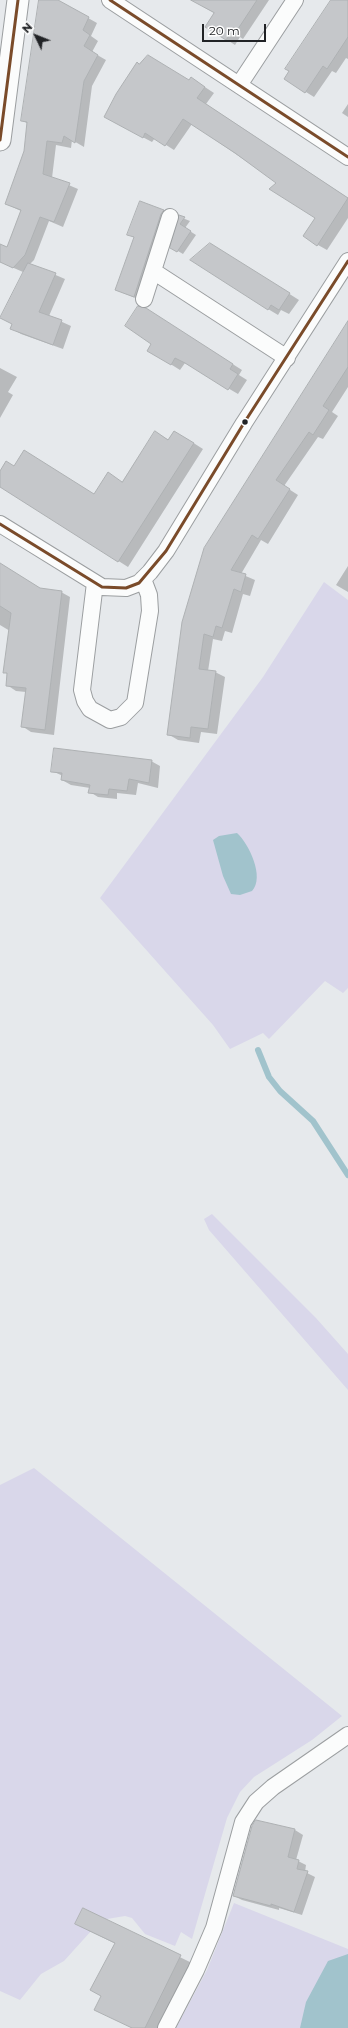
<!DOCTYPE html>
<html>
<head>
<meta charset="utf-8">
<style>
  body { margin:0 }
  #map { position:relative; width:348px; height:2028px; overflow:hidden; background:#e6e9ec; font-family:Montserrat,sans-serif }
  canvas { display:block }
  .north { position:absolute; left:16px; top:16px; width:40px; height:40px; -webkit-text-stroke:3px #fff; paint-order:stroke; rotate:313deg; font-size:11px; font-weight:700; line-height:16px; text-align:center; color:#212326 }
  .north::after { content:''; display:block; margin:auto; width:14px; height:18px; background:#212326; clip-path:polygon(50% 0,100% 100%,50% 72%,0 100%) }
  .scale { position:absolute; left:202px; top:24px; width:64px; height:18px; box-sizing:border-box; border:2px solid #212326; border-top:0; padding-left:5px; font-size:12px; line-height:14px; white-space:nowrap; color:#212326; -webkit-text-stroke:3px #fff; paint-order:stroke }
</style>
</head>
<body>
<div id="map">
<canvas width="348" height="2028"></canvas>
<div class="north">N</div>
<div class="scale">20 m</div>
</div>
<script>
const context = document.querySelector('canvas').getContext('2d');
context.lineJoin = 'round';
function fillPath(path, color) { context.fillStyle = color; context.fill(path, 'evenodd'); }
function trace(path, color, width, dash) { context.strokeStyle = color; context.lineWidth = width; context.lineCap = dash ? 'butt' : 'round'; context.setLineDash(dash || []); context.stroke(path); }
const green = new Path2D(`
  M324 582 348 600V988L343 993 325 981 269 1039 263 1033 230 1049 213 1025 100 898 263 677Z
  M212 1214 316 1318 348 1354V1390L209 1230 204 1219Z
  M34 1468 342 1716 312 1740 254 1777 240 1792 227 1818 192 1939 181 1932 175 1946 145 1934 132 1918 125 1916 101 1920 64 1961 41 1974 20 2000 0 1991V1485Z
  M234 1903 348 1949V2028H176L207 1970Z`);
const water = new Path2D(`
  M237 833C249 844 265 877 252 891L240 895 231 894 223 876 213 840 219 836Z
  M348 1954V2028H300L306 2002 328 1961Z`);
const shadow = new Path2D(`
  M40 0H56L97 23 91 36 98 41 92 52 106 60 92 86 84 147 72 140 71 148 56 145 52 178 78 189 63 227 49 221 34 260 30 264 65 279 49 316 71 326 63 349 21 334 11 328 26 269 23 272 0 262V257L7 248 21 211 6 204 25 151 28 124 22 120Z
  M224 0H269L243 39 240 37 235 45 206 26Z
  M348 0V59L346 58 336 73 332 71 314 97 285 79Z
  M191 78 214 93 206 104 348 198V218L327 250 318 245 317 218 278 183 192 124 174 150 155 138 152 142 114 122 189 81Z
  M348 104V117L342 113Z
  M140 202 164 211 174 217 145 302 116 290 135 238 129 234Z
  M180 217 190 221 185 228 196 235 183 254 171 247Z
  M220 250 299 300 289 314 281 310 278 315 268 309Z
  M155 315 242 370 239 375 247 380 238 394 185 363 180 370 148 350 152 344Z
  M348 323V387L332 412 338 416 323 439 318 437 284 486 298 495 268 544 261 540 241 574 255 580 250 596 243 594 232 633 225 631 222 641 213 639 208 671 215 672 225 677 217 734 201 732 199 743 178 740 168 734 183 622Z
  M0 368 17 377 8 392 13 395 0 418Z
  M155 432 169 440 184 437 203 449 128 567 0 486V472L14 467 94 495 123 482Z
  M348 566V592L336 585Z
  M0 567 41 589 61 592 70 597 54 735 31 732 22 726 26 692 16 691 7 685 8 674 4 672 10 631 0 625Z
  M151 761 160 766 158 788 138 783 136 795 117 793V799L98 797 90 792V788L71 785 62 780 63 776 52 771Z
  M295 1830 303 1835 296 1860 306 1865 305 1872 315 1877 302 1915 279 1908V1910L242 1900 234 1896Z
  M83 1910 194 1964 162 2028H132L95 2009 102 1996 116 1944 89 1931Z`);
const stream = new Path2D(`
  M258 1050 269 1077 280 1091 313 1121 348 1175`);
const building = new Path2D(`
  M39 0H58L89 17 83 30 90 35 84 46 98 55 84 81 75 143 64 136 62 143 47 141 43 174 70 183 54 222 40 217 25 255 13 268 0 262V244L7 247 21 210 5 204 24 151 27 122 21 121Z
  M191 0H257L234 35 231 33 226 40 205 27 214 13Z
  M331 0H348V37L327 69 323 66 305 93 284 79 289 71 285 69Z
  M148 55 189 80 191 77 205 87 197 98 348 198 317 246 303 236 315 218 269 189 276 183 235 153 183 119 165 146 145 133 143 138 104 117 116 94 137 62 139 64Z
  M140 201 164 210 161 214 134 297 115 290 134 237 127 235Z
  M179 215 185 217 180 224 191 231 177 252 170 248Z
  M210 243 290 293 279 310 271 305 268 310 190 260Z
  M28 263 56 273 39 312 62 320 53 345 10 329 12 324 0 318Z
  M138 306 146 308 233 364 230 369 238 374 228 390 185 363 175 358 171 365 147 351 151 344 125 326Z
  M348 321V367L323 406 329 410 313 435 309 432 276 480 290 489 258 539 252 535 231 570 246 574 241 592 234 589 222 628 216 626 213 637 204 634 199 669 216 671 208 729 191 727 190 738 167 735 182 622 204 548Z
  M155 431 168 440 174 431 194 443 118 562 0 487V471L6 461 14 466 24 450 94 494 108 472 122 482Z
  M0 563 40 588 62 591 45 730 21 727 26 688 6 686 7 673H3L11 613 0 606Z
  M54 748 152 760 149 783 129 779 127 791 109 789 108 795 88 793 90 785 61 780 62 773 51 772Z
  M256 1820 295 1829 288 1857 299 1860 297 1869 308 1871 294 1912 271 1904V1906L233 1896 252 1826Z
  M83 1908 181 1955 145 2028H132L94 2010 101 1996 90 1990 115 1943 75 1924Z`);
const minor = new Path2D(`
  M110 0 348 157
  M239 85 295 0
  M153 271 287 358
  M144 299 170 217
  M0 524 102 587 126 588 139 583 150 572 166 551 244 423 348 261
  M95 583 82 690 85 701 90 709 110 720 121 717 135 703 150 611 149 595 143 579
  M166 2028 196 1970 214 1928 243 1822 256 1802 273 1787 348 1735`);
const tertiary = new Path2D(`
  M0 140 18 0`);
const bus1 = new Path2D(`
  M110 0 348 157
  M0 140 18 0
  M0 524 102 587 126 588 139 583 166 551 244 423 348 261`);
const markers = [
  [245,422,3.5,"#212326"]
];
fillPath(green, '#d9d7ea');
fillPath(water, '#a1c3cc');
fillPath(shadow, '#0003');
trace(stream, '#a1c3cc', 6);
fillPath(building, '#c5c7ca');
trace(building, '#aeb1b3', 1);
trace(minor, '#9b9ea0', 18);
trace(tertiary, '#9b9ea0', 23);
trace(minor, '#fbfcfc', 16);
trace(tertiary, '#fbfcfc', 21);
trace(bus1, '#7a4b2a', 3);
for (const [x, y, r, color] of markers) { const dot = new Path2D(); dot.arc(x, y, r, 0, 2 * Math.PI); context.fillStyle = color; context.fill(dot); trace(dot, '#fff', 1.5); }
</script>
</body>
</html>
